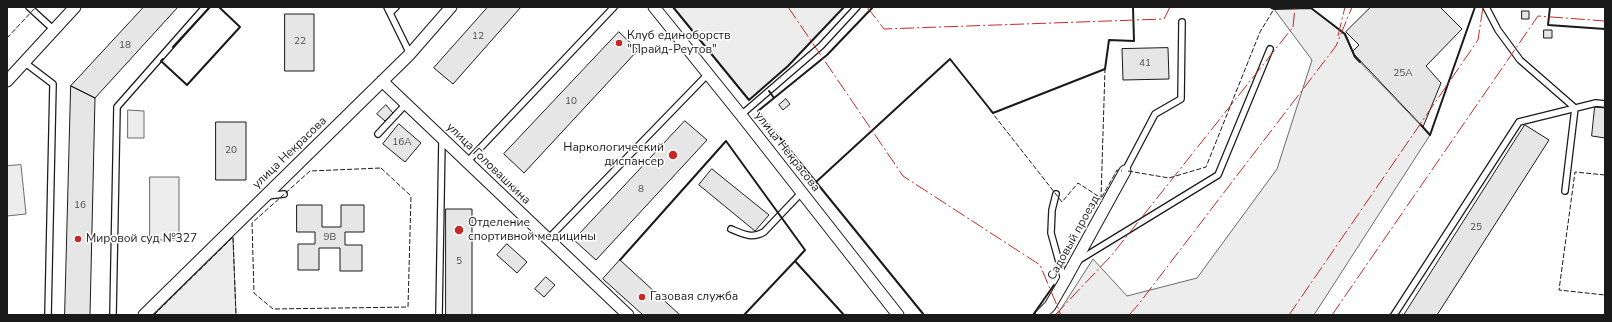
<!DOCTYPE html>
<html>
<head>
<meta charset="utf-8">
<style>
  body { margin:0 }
  #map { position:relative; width:1612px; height:322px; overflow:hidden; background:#fff; font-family:"Nunito Sans",sans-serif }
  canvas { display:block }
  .frame { position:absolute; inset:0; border:8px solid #1a1a1a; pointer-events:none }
</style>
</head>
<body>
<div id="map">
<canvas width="1612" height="322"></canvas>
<div class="frame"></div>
</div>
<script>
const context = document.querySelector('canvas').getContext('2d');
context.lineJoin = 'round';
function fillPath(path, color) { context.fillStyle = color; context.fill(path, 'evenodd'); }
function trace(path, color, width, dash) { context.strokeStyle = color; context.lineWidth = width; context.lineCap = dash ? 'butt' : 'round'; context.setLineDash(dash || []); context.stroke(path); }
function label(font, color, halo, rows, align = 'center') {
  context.font = font + ' "Nunito Sans",sans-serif'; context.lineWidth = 3; context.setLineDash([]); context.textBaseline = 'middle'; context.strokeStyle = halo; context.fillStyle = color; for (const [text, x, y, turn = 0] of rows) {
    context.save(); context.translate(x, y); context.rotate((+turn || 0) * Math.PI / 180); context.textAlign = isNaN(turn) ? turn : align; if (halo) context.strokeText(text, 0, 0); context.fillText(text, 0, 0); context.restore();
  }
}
const built = new Path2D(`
  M673 7H844L788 66 749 100Z
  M1311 8 1344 34 1355 57 1430 135 1314 315H1057L1093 259 1127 296 1197 278 1277 169 1312 60 1274 9Z
  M128 110 144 111V138H128Z
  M21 165 26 214 7 216V166Z
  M150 177H179V240H150Z
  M233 237 236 315H154Z`);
const building = new Path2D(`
  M144 7H178L95 98 71 86Z
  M488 7H521L453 84 434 68Z
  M1371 7H1440L1462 29 1426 66 1441 83 1423 127 1352 52 1359 45 1346 32Z
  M1522 11H1529V19H1522Z
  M285 14H314V71H285Z
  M1544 30H1552V38H1544Z
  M619 32 638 50 524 173 504 154Z
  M1168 48 1169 79 1123 80 1122 49Z
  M71 86 95 98 90 315H65Z
  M786 99 790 104 783 110 779 105Z
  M386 105 393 113 385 121 377 114Z
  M1595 107 1605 108V138L1592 136Z
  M685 121 707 140 596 260 574 240Z
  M216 122H246V180H216Z
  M399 124 421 143 405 162 383 144Z
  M1525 125 1549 140 1437 315H1404Z
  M712 169 769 215 755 231 699 185Z
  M297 205H322V227H341V205H364V232H345V245H362V271H340V248H319V270H298V244H315V232H297Z
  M446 209H472V315H446Z
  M507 244 527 262 517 273 497 255Z
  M620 260 680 315H643L603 279Z
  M546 277 555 285 544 297 535 289Z`);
const service = new Path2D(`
  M29 7 54 30
  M387 7 410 54
  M1486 7 1498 30 1520 60 1575 108 1565 191
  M390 13 396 7
  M24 62 53 84 48 315
  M741 115 821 46 857 7
  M378 134 406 104
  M467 162 614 7
  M1125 171 1155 114 1181 99 1182 22
  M1056 194 1052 210 1051 233 1064 280
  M267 196 284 194
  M731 229C743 234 752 239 764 232L802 192
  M548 239 708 74
  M1079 260 1218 175 1270 49
  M113 315 117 107 205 7
  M439 315 442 139
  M1394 315 1519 122 1596 103 1605 104`);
const minor = new Path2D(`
  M654 7 741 115 898 315
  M7 81 75 7
  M382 81 628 315
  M144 315 410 54 451 7
  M1041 315 1050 306 1064 282 1125 171`);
const fence = new Path2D(`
  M7 38 36 7
  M990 110 1062 202 1078 183 1101 198 1105 69
  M381 168 411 196 408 307 273 309 254 293 252 223 310 171Z
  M1128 171 1169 178 1206 167 1260 32 1274 9
  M1605 175 1575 172 1559 290 1605 295
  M1102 197 1117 170 1122 171
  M154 315 233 237 236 315`);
const wall = new Path2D(`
  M673 7 749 100 788 66 844 7
  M1270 7 1274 9 1311 8 1345 34 1355 57 1360 62
  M1550 7 1548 25 1605 29
  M173 47 210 7
  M163 59 161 61 187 85 240 27 219 7
  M769 91 774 98 758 111 816 182
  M774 98 827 55 873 7
  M1421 125 1430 135 1475 7
  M620 260 726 141 805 250 795 261
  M744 315 795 261 844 315
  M924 315 816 182 950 59 993 113 1105 69 1109 40 1134 41 1133 7
  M1033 315 1054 285`);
const power = new Path2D(`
  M788 7 903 176 1040 265 1061 315
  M867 7 884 29 1164 19
  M1164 19 1170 7
  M1338 36 1345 7
  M1055 315 1111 256 1293 27 1295 7
  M1129 315 1138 305 1336 46 1352 7
  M1289 315 1478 40 1483 7
  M1332 315 1538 16 1605 21`);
const markers = [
  [619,43,4,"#c62828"],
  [673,155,5,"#c62828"],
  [459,230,5,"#c62828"],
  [78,239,4,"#c62828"],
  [642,297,4,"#c62828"]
];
const numberNames = [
  ["12",478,37],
  ["22",300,42],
  ["18",125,46],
  ["41",1145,64],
  ["25А",1403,74],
  ["10",571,102],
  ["16А",402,143],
  ["20",231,151],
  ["8",641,190],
  ["16",80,206],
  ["25",1476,228],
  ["9В",330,238],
  ["5",459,262]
];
const poiNames = [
  ["Клуб единоборств",627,36],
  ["\"Прайд-Реутов\"",627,50],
  ["Наркологический",664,148,"right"],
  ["диспансер",664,162,"right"],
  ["Отделение",468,223],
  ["спортивной медицины",468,237],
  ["Мировой суд №327",86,239],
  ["Газовая служба",650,297]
];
const streetNames = [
  ["улица Некрасова",787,152,52],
  ["улица Некрасова",290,153,-44],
  ["улица Головашкина",488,164,44],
  ["Садовый проезд",1074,238,-61]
];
fillPath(built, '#ededed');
trace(built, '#6a6a6a', 1);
fillPath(building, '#e6e6e6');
trace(building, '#1a1a1a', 1);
trace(service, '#1a1a1a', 8);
trace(minor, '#1a1a1a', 13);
trace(service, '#fff', 5.5);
trace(minor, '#fff', 11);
trace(fence, '#1a1a1a', 1, [5, 2]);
trace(wall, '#1a1a1a', 2);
trace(power, '#c62828', 1, [14, 3, 2, 3]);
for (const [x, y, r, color] of markers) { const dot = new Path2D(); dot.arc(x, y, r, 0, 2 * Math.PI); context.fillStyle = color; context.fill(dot); trace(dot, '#fff', 1.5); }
label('10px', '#4d4d4d', null, numberNames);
label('12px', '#1a1a1a', '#fff', poiNames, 'left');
label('12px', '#1a1a1a', '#fff', streetNames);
</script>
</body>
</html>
